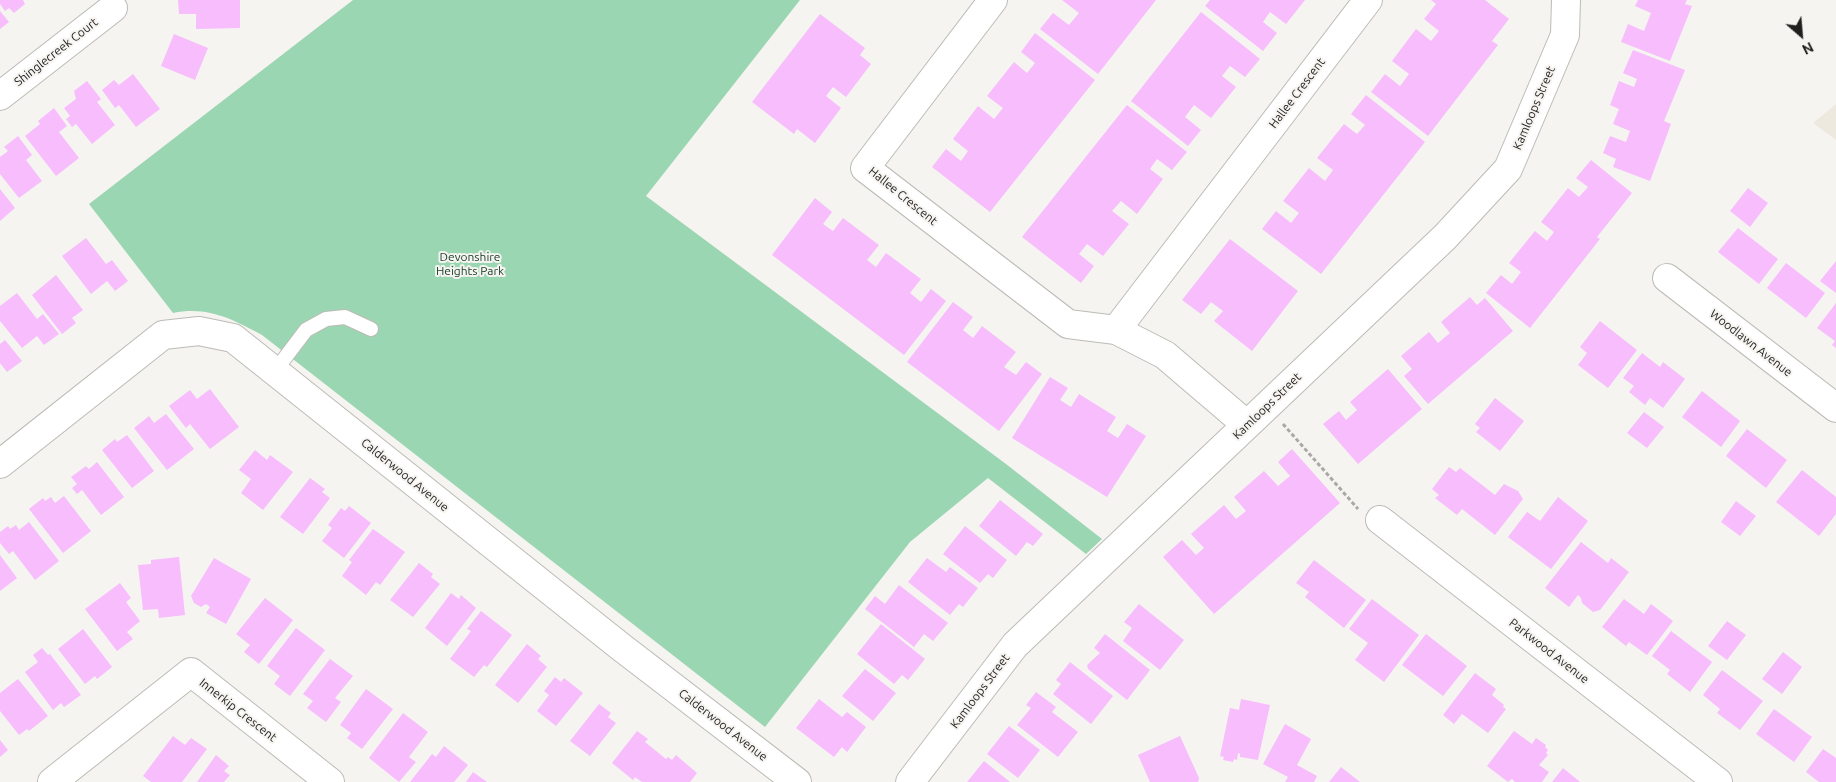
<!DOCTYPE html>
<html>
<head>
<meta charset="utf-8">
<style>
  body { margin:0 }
  #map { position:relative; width:1836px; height:782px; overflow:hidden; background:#f6f4f0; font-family:Ubuntu,sans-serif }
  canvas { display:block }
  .north { position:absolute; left:1776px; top:10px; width:50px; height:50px; -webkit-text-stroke:4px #f6f4f0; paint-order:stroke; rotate:153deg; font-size:14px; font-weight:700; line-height:20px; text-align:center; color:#201f1e }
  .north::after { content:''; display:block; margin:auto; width:18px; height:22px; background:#201f1e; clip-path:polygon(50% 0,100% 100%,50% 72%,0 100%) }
</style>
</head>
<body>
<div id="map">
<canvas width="1836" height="782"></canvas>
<div class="north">N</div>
</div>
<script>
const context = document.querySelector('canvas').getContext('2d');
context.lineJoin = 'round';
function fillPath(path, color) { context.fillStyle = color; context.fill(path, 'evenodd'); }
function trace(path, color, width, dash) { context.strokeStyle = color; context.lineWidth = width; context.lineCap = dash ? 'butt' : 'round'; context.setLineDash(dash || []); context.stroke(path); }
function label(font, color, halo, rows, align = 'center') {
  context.font = font + ' Ubuntu,sans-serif'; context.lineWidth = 4; context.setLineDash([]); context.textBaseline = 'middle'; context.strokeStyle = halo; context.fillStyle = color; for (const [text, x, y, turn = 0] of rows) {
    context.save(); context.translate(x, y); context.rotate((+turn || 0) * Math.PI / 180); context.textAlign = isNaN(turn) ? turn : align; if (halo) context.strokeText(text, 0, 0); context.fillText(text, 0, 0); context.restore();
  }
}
const built = new Path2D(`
  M1836 104V140L1813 123Z`);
const green = new Path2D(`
  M353 0H800L646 196 1006 464 1102 539 1086 554 988 478 910 542 765 727 262 335C232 319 208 306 173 313L89 204Z`);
const building = new Path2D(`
  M0 0H23L25 4 14 13 9 8 5 11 0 4Z
  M178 0H240V28L196 29V14H179Z
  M1062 0H1156L1098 74 1040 29 1053 13 1069 25 1079 13Z
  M1210 0H1305L1286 24 1270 12 1263 22 1277 33 1263 51 1205 6Z
  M1431 0H1485L1509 19 1492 41 1498 45 1428 136 1371 92 1385 74 1400 86 1409 74 1392 61 1416 29 1431 41 1439 31 1424 19 1436 4Z
  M1638 0H1687L1685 4 1692 6 1670 61 1621 42 1628 24 1644 31 1651 13 1635 6Z
  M0 11 9 22 0 29Z
  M1201 12 1260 59 1245 77 1230 66 1222 76 1236 87 1211 118 1194 105 1185 117 1201 130 1188 146 1131 101Z
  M820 14 865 48 860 55 871 64 846 97 833 87 826 96 841 108 815 143 797 129 794 134 752 102Z
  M1035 33 1095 80 990 212 932 167 946 149 961 161 968 151 953 139 978 106 994 119 1003 108 987 96 1014 62 1027 73 1035 63 1021 52Z
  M174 34 208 48 195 80 161 66Z
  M1633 50 1685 70 1664 121 1671 124 1650 181 1613 167 1616 159 1603 153 1610 136 1626 142 1630 131 1613 124 1619 109 1610 105 1619 81 1634 87 1637 79 1623 73Z
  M133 74 160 109 136 127 119 105 115 108 102 90 114 80 119 85Z
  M87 81 101 99 97 102 115 125 92 144 76 124 72 127 66 119 70 116 64 108 76 99 74 91Z
  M1366 95 1425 142 1321 274 1262 229 1276 211 1291 223 1299 213 1283 201 1309 168 1325 181 1333 170 1317 158 1344 124 1357 134 1365 125 1351 114Z
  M1127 105 1187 152 1172 170 1157 159 1150 169 1163 179 1137 214 1121 201 1112 211 1129 224 1103 256 1087 244 1079 254 1094 266 1081 283 1022 237Z
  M54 108 67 126 59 132 79 158 56 176 25 136 40 124 38 121Z
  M18 136 32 155 26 160 42 181 19 198 0 174V157L8 151 4 147Z
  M1591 160 1632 193 1597 237 1600 239 1530 328 1486 293 1501 275 1512 284 1521 272 1509 263 1535 231 1547 241 1554 232 1541 222 1568 188 1579 197 1588 187 1576 178Z
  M1748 188 1768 203 1750 227 1730 211Z
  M0 189 15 208 0 221Z
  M815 198 832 212 823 224 833 231 843 218 879 245 867 260 876 267 886 253 921 279 910 293 921 302 931 289 946 301 904 355 772 255Z
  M1738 228 1778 259 1759 284 1718 252Z
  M86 238 106 264 112 260 128 281 115 291 107 281 91 294 62 256Z
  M1230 239 1298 291 1252 351 1214 321 1223 311 1211 302 1201 314 1182 300Z
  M1836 261V293L1820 281Z
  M1786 263 1825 293 1806 318 1767 288Z
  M56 275 83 310 72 318 76 323 62 334 32 295Z
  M17 293 37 319 43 314 59 334 44 345 37 336 22 348 0 321V306Z
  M1470 297 1477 305 1485 298 1513 331 1428 404 1404 376 1412 369 1401 356 1429 332 1438 343 1450 333 1441 322Z
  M953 302 973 317 963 330 973 338 982 326 1016 352 1004 367 1016 375 1026 362 1042 374 999 431 907 362Z
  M1836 303V348L1832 345 1835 341 1817 328Z
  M1600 321 1637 350 1608 388 1578 365 1587 353 1580 347Z
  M5 340 22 361 7 372 0 363V344Z
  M1642 353 1660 367 1663 362 1685 379 1663 408 1650 398 1645 405 1629 392 1634 386 1623 378Z
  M1388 369 1422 409 1358 464 1323 424 1339 411 1346 420 1357 410 1350 402Z
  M1050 377 1068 388 1060 400 1071 407 1079 394 1116 417 1107 431 1118 438 1127 424 1146 436 1107 497 1012 438Z
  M210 389 239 427 210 449 190 424 186 428 169 406 190 390 197 399Z
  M1702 391 1740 421 1721 447 1682 417Z
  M1495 398 1524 421 1500 451 1476 432 1480 428 1475 424Z
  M1644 412 1664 427 1647 448 1627 433Z
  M166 414 194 449 167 470 134 428 149 416 154 423Z
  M1747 429 1787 460 1766 488 1726 456Z
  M127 435 154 471 132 488 102 450 115 439 117 442Z
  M1292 449 1340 503 1214 614 1163 557 1182 540 1196 555 1204 548 1191 534 1224 505 1236 519 1246 511 1234 497 1264 471 1278 486 1290 476 1278 462Z
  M255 450 267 460 270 455 293 472 263 510 241 493 251 479 239 470Z
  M97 462 124 497 101 515 82 490 77 494 72 488 77 484 71 477 86 466 89 469Z
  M1449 467 1456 472 1460 468 1495 495 1504 484 1518 491 1523 499 1495 535 1462 509 1457 515 1435 498 1439 495 1432 489Z
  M1802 470 1836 497V514L1819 536 1776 502Z
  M310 478 325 489 322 492 330 498 303 534 280 517Z
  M64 496 91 531 63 553 29 509 43 498 45 501 51 497 55 503Z
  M1558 497 1588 521 1551 569 1508 537 1527 512 1540 521Z
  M1000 500 1043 534 1033 546 1027 542 1016 556 979 526Z
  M1736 501 1756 516 1740 536 1721 522Z
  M349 506 371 523 344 558 322 541 332 528 328 525 341 508 345 511Z
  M29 522 59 561 35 580 13 551 9 554 0 543V532L8 526 10 529 16 525 19 530Z
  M965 526 1007 560 993 578 988 574 980 583 943 554Z
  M373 529 405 552 380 585 376 582 366 595 342 576 352 562 349 560Z
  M1581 542 1608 563 1611 558 1629 572 1600 610 1593 612 1582 603 1581 598 1578 595 1569 607 1545 588Z
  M0 555 17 578 0 591Z
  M179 557 185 615 159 618 158 609 143 610 138 565 151 564V560Z
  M214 558 251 579 226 624 206 613 210 607 206 604 201 607 194 603 191 596Z
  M927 558 946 572 950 567 978 588 963 607 959 604 950 615 908 582Z
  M1314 560 1366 600 1344 628 1305 597 1309 592 1296 583Z
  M419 563 433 574 431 577 440 584 413 617 390 600Z
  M120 583 131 598 126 602 140 621 127 632 133 639 117 651 85 609Z
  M899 585 948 623 933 641 924 634 914 647 865 609 875 596 885 604Z
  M451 593 459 599 461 595 476 608 447 646 425 628Z
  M265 598 293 620 259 664 244 652 250 645 236 634Z
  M1372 599 1419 635 1384 682 1355 660 1368 643 1349 629Z
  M1624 599 1644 614 1651 604 1673 621 1647 655 1629 642 1626 646 1602 627Z
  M1139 604 1184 640 1160 670 1123 641 1132 628 1124 622Z
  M481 611 512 635 487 667 484 665 474 677 450 659 471 631 467 629Z
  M1727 621 1746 635 1727 660 1708 646Z
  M881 624 925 659 908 680 902 675 894 684 857 654Z
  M296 628 325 650 290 696 274 684 280 676 267 666Z
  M83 629 112 667 97 679 95 676 85 684 58 649Z
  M1671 631 1712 662 1690 692 1667 674 1670 670 1652 656Z
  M1105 634 1150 670 1127 700 1088 669 1087 665 1100 653 1094 648Z
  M1426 634 1467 666 1443 696 1402 665Z
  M527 644 541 656 538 659 547 667 518 703 495 685Z
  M42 648 48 655 50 654 81 695 64 707 61 703 53 710 25 672 38 662 33 655Z
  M1783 652 1802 667 1782 694 1762 679Z
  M330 659 353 676 335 698 341 702 326 722 307 708 313 701 303 694Z
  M1070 662 1113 696 1091 724 1053 694 1061 684 1056 680Z
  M865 669 896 693 873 721 842 696Z
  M1722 670 1763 701 1740 730 1717 713 1720 709 1703 695Z
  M1475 673 1496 689 1492 695 1504 705 1503 707 1506 709 1488 733 1462 714 1454 724 1443 715Z
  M555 677 561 682 564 678 583 693 556 726 537 711 549 695 544 691Z
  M18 679 48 716 29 731 27 729 19 735 0 711V693Z
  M366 689 393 709 362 749 347 738 351 733 340 725Z
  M1036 692 1056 707 1052 712 1078 732 1058 757 1017 725 1031 708 1026 705Z
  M819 699 842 717 847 712 866 727 847 752 842 747 834 757 796 728Z
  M1241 699 1270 705 1258 760 1240 757V754L1238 753 1237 760 1234 759 1233 762 1223 760 1224 757 1220 756 1230 708 1239 710Z
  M599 704 611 713 608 717 616 723 590 756 570 741Z
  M1774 709 1812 737 1794 762 1756 734Z
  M403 713 428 732 409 757 416 762 399 782 369 758Z
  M1285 724 1311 739 1297 765 1317 776 1314 782H1285L1288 777 1263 764Z
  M1009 726 1040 750 1018 778 987 754Z
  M637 731 648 739 645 742 666 759 668 757 672 760 676 755 697 773 690 782H642L635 777 633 780 612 763Z
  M1514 731 1532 744 1536 738 1546 745 1545 747 1548 750 1546 753 1548 755 1539 765 1549 772 1542 782H1515L1512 779 1508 782 1487 766Z
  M173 736 185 745 191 738 207 749 182 782H151L143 776Z
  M1180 736 1199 778 1198 782H1150L1138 755Z
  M0 740 8 750 0 757Z
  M444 746 468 765 454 782H410L432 754 436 757Z
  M1823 749 1836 758V782H1819L1806 772Z
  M216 755 229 766 224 771 230 775 224 782H197Z
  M984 761 1010 782H967Z
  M1341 767 1360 782H1329Z
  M1563 768 1580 782H1552Z
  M473 772 487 782H466Z`);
const path = new Path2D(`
  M1283 424 1358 509`);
const service = new Path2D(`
  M275 371 306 330 326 319 345 317 371 329`);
const minor = new Path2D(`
  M993 0 865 168 1068 324 1116 330 1165 355 1247 425
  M0 96 113 8
  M1667 278 1836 408
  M1116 330 1368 0
  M0 464 163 335 199 331 233 338 621 647 797 782
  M1380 520 1718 782
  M52 782 191 672 330 782
  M910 782 1015 645 1445 237 1508 169 1565 35 1566 0`);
const streetNames = [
  ["Shinglecreek Court",56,52,-38],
  ["Hallee Crescent",1297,93,-53],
  ["Kamloops Street",1534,108,-67],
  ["Hallee Crescent",903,196,39],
  ["Woodlawn Avenue",1751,343,38],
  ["Kamloops Street",1267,406,-44],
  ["Calderwood Avenue",405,475,39],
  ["Parkwood Avenue",1549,651,38],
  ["Kamloops Street",980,691,-53],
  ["Innerkip Crescent",238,710,38],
  ["Calderwood Avenue",723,725,38]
];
const parkNames = [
  ["Devonshire",470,257],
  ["Heights Park",470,271]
];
fillPath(built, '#eee9de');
fillPath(green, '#9bd6b2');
fillPath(building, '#f7bdfd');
trace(service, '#bcbbb6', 16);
trace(minor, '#bcbbb6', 30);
trace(path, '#aaa8a5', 3, [4, 2.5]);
trace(service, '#fff', 14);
trace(minor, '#fff', 28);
label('12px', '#201f1e', '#f6f4f0', streetNames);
label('12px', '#163b27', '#f6f4f0', parkNames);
</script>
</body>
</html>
